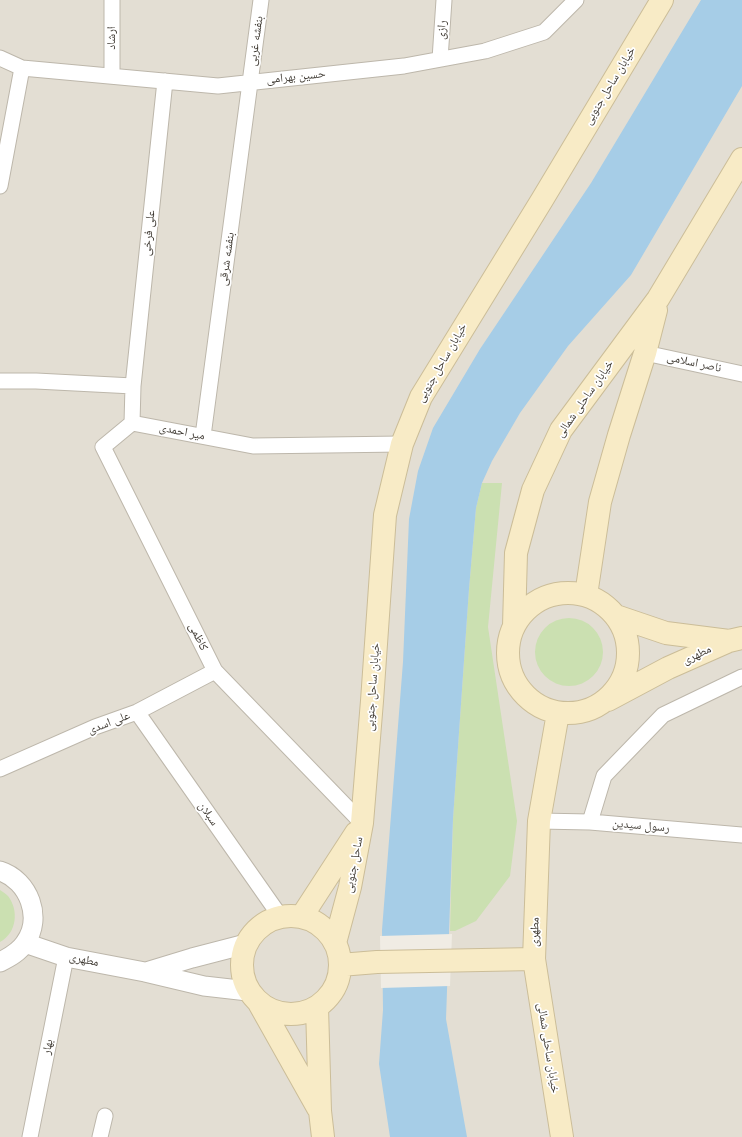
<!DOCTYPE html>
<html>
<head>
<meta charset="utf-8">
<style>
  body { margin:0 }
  canvas { display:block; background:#f0ece4 }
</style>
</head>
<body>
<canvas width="742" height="1137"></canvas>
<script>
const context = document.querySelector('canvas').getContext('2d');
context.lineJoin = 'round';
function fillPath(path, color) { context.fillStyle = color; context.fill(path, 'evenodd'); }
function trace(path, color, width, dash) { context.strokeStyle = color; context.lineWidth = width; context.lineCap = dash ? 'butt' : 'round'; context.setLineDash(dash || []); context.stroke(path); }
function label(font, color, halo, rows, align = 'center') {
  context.font = font + ' "Varela Round","Noto Naskh Arabic",sans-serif'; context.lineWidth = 3.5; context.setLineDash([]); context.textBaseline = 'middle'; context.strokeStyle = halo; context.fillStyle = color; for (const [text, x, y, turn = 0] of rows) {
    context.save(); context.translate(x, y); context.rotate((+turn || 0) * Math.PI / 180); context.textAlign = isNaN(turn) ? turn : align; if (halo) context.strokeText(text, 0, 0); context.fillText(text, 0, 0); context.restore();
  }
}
const residential = new Path2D(`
  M0 0H742V1137H0Z`);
const green = new Path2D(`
  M482 483H502L488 627 517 821 510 876 476 921 455 931H450L453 819 469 589 476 508Z
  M535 652a34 34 0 1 1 68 0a34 34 0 1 1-68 0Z
  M0 890C3 892 6 894 8 896 19 910 17 933 0 942Z`);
const water = new Path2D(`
  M701 0H742V86L631 275 568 346 520 413 492 461 482 483 476 508 469 589 453 819 446 1019 467 1137H390L379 1064 383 1010 382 930 403 662 409 519 418 471 433 428 480 349 591 183Z`);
const pier = new Path2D(`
  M452 934 450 986 381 988 380 936Z`);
const minor = new Path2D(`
  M112 0V76
  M0 58 22 68 218 86 404 66 485 51 544 32 576 0
  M440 59 444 0
  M0 186 22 68
  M645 353 742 374
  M0 381H36L133 386 132 423 253 446 402 444
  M133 386 165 81
  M132 423 103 447 215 671 362 823
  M203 436 261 0
  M137 712 280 916
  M0 769 95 727 137 712 215 671
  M539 821 590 822 742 835
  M590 822 604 776 663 715 742 677
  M30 1137 66 957
  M100 1137 105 1116`);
const tertiary = new Path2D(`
  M0 871C29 880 43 918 25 943 19 952 10 957 0 962
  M25 943 66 957 145 972 204 986 248 991
  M146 972 192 958 246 944`);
const secondary = new Path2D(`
  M508 653a60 60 0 1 1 120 0a60 60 0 1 1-120 0Z
  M586 595 600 502 619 435 645 353 656 310
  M616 616 666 633 729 641
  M514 626 516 553 533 490 561 430 658 299 742 159
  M608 700 668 668 729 641 742 638
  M558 713 539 821 534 959 562 1137
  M242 965a49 49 0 1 1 98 0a49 49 0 1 1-98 0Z
  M302 916 356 833
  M335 943 350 887 362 823 372 701 385 515 402 444 421 397 542 200 662 0
  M340 965 377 962 534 959
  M259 1003 318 1108
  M317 1007 320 1111 323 1137`);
const streetNames = [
  ["رازی",442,30,-86],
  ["ارشاد",112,38,-90],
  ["بنفشه غربی",256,41,-82],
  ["حسین بهرامی",296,77,-6],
  ["خیابان ساحل جنوبی",610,86,-59],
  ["علی فرخی",149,233,-84],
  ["بنفشه شرقی",227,259,-82],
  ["خیابان ساحل جنوبی",442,363,-60],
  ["ناصر اسلامی",694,363,12],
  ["خیابان ساحلی شمالی",585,399,-55],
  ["میر احمدی",182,432,11],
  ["کاظمی",198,637,64],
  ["مطهری",697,655,-25],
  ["خیابان ساحل جنوبی",373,687,-86],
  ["علی اسدی",109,723,-21],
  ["سبلان",208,814,55],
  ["رسول سیدین",641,826,5],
  ["ساحل جنوبی",354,865,-79],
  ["مطهری",535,932,-88],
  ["مطهری",84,960,12],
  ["بهار",48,1047,-79],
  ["خیابان ساحلی شمالی",548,1048,81]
];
fillPath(residential, '#e3ded3');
fillPath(green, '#cbe0b1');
fillPath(water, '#a6cde7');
fillPath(pier, '#f0ece4');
trace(minor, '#bdb7ab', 17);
trace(tertiary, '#bdb7ab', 21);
trace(secondary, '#cbbd98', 24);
trace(minor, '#fff', 15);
trace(tertiary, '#fff', 19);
trace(secondary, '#f8ebc6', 22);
label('12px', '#413c35', '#fff', streetNames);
</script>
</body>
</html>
